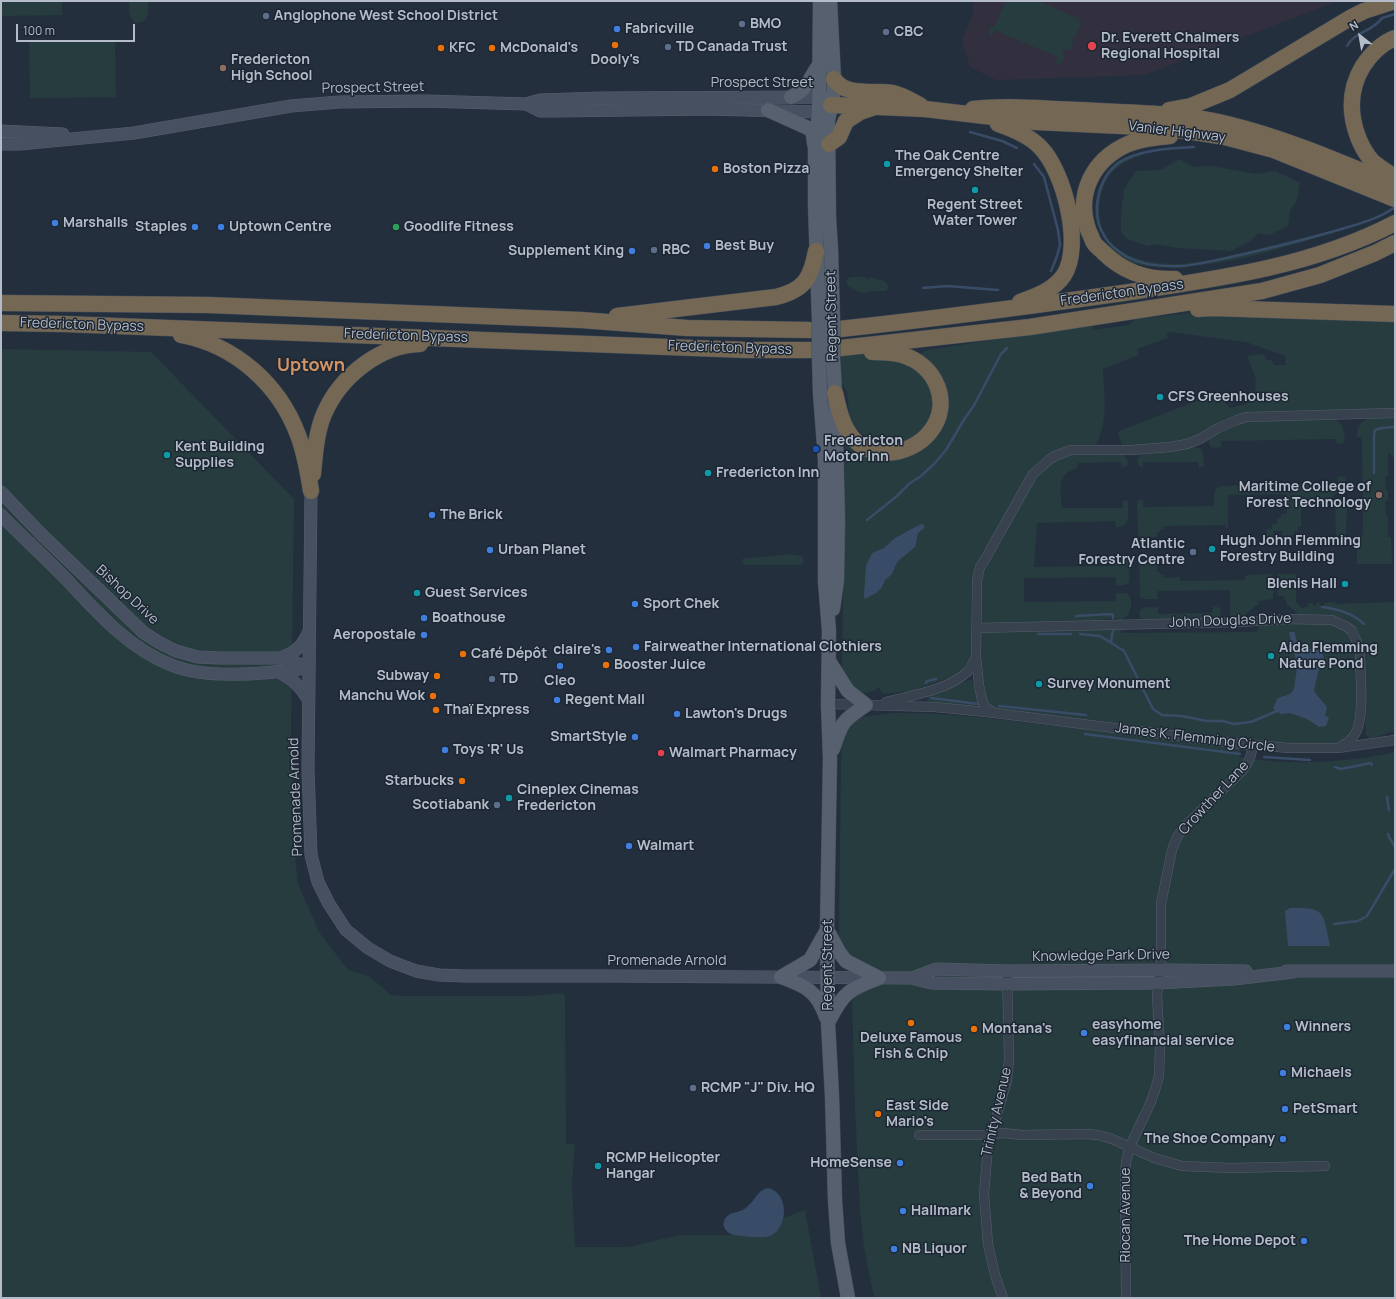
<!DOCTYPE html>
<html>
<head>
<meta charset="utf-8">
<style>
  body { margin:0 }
  #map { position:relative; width:1396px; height:1299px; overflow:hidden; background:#242f3e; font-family:Manrope,sans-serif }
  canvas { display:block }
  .frame { position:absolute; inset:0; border:2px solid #b4bcc9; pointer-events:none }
  .north { position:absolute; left:1340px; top:16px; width:40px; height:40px; -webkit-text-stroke:3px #1d2633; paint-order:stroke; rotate:329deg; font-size:11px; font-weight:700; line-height:16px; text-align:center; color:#b4bcc9 }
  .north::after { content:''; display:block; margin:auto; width:14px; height:18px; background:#b4bcc9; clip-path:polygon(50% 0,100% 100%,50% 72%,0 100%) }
  .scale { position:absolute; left:16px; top:24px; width:119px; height:18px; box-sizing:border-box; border:2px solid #b4bcc9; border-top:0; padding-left:5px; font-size:12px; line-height:14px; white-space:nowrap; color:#b4bcc9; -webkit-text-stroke:3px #1d2633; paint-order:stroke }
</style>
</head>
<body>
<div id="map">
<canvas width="1396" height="1299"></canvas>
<div class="frame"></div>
<div class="north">N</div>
<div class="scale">100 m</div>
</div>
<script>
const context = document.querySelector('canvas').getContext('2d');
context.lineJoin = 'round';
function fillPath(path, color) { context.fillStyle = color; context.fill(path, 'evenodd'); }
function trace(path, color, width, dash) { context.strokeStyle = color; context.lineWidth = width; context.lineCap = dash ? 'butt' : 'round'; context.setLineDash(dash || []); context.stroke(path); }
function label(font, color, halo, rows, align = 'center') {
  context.font = font + ' Manrope,sans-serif'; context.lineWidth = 3; context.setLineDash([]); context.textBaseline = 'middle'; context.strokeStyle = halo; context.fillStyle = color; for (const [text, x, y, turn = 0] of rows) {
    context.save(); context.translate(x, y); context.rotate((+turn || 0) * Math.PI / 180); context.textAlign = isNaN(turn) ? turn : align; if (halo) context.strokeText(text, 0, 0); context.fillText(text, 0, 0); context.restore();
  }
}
const medical = new Path2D(`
  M974 1H1338L1144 75 996 80 970 67 962 40 972 16Z`);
const green = new Path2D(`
  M2 1H62V15L2 16Z
  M129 1H148V14L145 21 136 23C128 18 129 10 129 1Z
  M1006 1H1039L1079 19 1078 22 1081 23 1075 38 1072 37 1071 39 1074 40 1070 51 1064 49 1062 54 1065 55 1062 62 1059 64 1055 63 1058 57 994 30 992 35 990 36 989 26 994 28Z
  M115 40 116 97 30 98 29 41Z
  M1149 152C1122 163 1106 168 1100 200 1093 240 1124 260 1160 263 1189 267 1222 257 1250 251 1283 243 1315 235 1348 227L1340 231C1284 247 1225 268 1166 267 1154 267 1141 266 1130 262 1125 259 1118 256 1114 253 1111 251 1109 246 1107 243 1102 235 1096 225 1095 216 1094 201 1101 178 1111 167 1120 157 1136 153 1149 152Z
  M1179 159 1194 167 1211 166 1257 174 1276 171 1300 183 1297 200 1290 211 1288 226 1269 235 1258 233 1251 241 1231 251 1178 248 1155 244 1148 246 1127 239 1121 232V213L1124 189 1136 171 1161 170Z
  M850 277H865L868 279 870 277C878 280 887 279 889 288L885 291H871L866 293 860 292 848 286 846 281Z
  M1196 312 1395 318V410L1218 424C1207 430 1195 439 1182 441 1163 445 1142 445 1122 445L1118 433 1119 431 1217 393 1230 408 1253 402 1256 386H1255L1256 379 1247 356 1264 354 1267 360H1272L1274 365H1286L1285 356 1246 342 1170 332 1166 333 1168 338 1137 349 1139 355 1103 369C1104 395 1109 423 1095 446 1063 446 1053 448 1031 472L975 567 971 592 972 651 970 661 962 670 951 677 911 691 883 694 879 688H876V690L861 694 856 692 842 670 845 442 859 452 874 459 893 460 914 454 948 403 919 354 928 350 1093 324V330L1129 325 1136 319Z
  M1 349 151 352 294 499 291 739 293 740 292 827 298 884 319 932 348 970 369 976 391 995 401 996H528L563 993V995L565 996 566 1144H575L572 1184 575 1247H629L679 1235H735L742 1236 775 1233 779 1229 783 1218 805 1210 821 1298H1Z
  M841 354H880L912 364 933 385 932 420 915 436 898 444H879L868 440 861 433 850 421 847 392 841 382Z
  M1371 417H1395V457H1391V454H1388V476H1385L1386 490H1388V501H1385L1386 515 1388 516V537H1391L1392 564H1357V551L1359 547V539L1363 533 1362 437H1357C1356 427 1362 420 1371 417Z
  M1324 418C1328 419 1334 419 1337 421 1344 424 1346 437 1344 443L1337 444 1336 439 1221 441V447L1216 448 1211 447 1209 442V439L1220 432 1238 424 1250 421Z
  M1193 447 1201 449 1203 454 1204 466 1199 468 1198 462H1143V468L1138 465 1137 459 1143 453 1175 450Z
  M1085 454H1123L1127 459 1128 465 1122 468 1121 462 1078 463 1077 468C1055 475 1061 490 1062 508H1123V500L1128 501C1128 514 1132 526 1116 527L1115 521 1037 523 1034 567 1115 566V558H1126L1130 564 1129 582 1125 585H1116V577L1024 578V602L1116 601V593H1127C1136 601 1130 620 1118 620L1117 618 1104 619V621L984 624 982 622 980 616 981 578C986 559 998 542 1008 525 1020 505 1034 474 1055 461 1064 455 1074 455 1085 454Z
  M1338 476 1344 477 1346 478C1345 486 1330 500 1323 504 1317 506 1307 505 1301 505V527H1298V531H1294V535H1291V538L1287 539V543H1283L1282 531H1273V542L1267 543V529H1272V524H1277V518H1281V514H1287L1286 494 1228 495V528H1226V525L1163 526V529H1160V532H1157V537H1141L1138 535 1137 502 1140 500H1143V507L1214 506C1214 498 1212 490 1220 486L1338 483Z
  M1347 506 1346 534 1345 535 1336 536 1335 507Z
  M790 554 802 556 804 562 800 565H744L742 559Z
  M1146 556H1157V572H1160V575H1163L1164 578 1180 577V581L1245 580V576H1248V575L1272 574V579H1268V587H1273V599L1258 601V603L1259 604C1245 611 1250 618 1231 618L1230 616V590L1158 591 1157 599H1144L1140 597 1139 562H1146Z
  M1278 574H1296V602L1302 608 1308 606V603H1313V606L1316 605V603H1320L1321 606H1324V603L1334 602 1336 604 1394 602 1395 606V731C1386 733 1379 737 1370 738L1366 735C1364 709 1365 683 1363 658 1362 650 1362 640 1359 634 1355 625 1343 618 1334 616H1301L1286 604V601L1283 596H1278L1277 587H1282V579H1278Z
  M1214 606 1220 608 1221 613 1220 618 1144 620 1141 619 1139 614C1141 605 1150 608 1158 607V614L1212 613 1213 608Z
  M1260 620H1332L1356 638 1359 727 1338 748H1289L995 713 985 707 977 628 1118 624 1122 633 1257 632Z
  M969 680H972L973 682 978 704 977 707 928 702 927 698 928 695 946 689Z
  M894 713C949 712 1003 720 1057 726 1118 733 1180 740 1241 747L1239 757C1290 766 1345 763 1395 752V1298H874L864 1247 860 1211 855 1108 851 958 841 942 839 934 841 761 842 741 853 718Z`);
const water = new Path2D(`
  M921 524 924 525V528L918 533 915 547 897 562 892 574 885 580 882 587 876 593 865 599 864 596 866 566 872 553 884 548 895 538Z
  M1289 632H1295C1295 637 1296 639 1299 643 1308 653 1312 646 1322 652L1324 658 1319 669 1314 690 1316 694 1327 707 1325 716 1329 717 1326 726 1319 727 1307 719 1290 713 1281 714 1273 709 1277 699C1281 696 1287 696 1291 693 1294 690 1295 685 1295 681 1300 663 1292 649 1289 632Z
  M1290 908C1327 907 1323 913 1330 946H1288L1285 911Z
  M768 1188C790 1193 788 1229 770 1236 763 1238 751 1237 743 1236 739 1236 734 1235 731 1234 722 1230 721 1220 729 1215 732 1212 737 1213 740 1211 743 1210 746 1208 748 1206 755 1200 758 1190 768 1188Z`);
const stream = new Path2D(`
  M1347 46C1354 32 1374 31 1382 18L1395 14
  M970 132 1002 141 1017 148
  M1194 147C1171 148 1134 150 1116 165 1096 182 1091 216 1105 237 1110 246 1119 252 1127 257 1144 266 1165 267 1183 266 1202 264 1221 259 1240 255 1270 248 1300 241 1331 232 1351 226 1378 220 1395 207
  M1034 164 1044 177 1058 230 1060 245 1056 259 1051 271
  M923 288 947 286 998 290
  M1374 473V435L1375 430 1382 428 1395 427
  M867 520 897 496 909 484 921 476 934 464 946 450 965 418 973 407 1001 354 1007 348
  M1322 607C1337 609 1353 613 1364 624
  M1076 616 1110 614 1113 615V618
  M1038 634H1071
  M1080 634 1100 636 1124 651 1153 709 1162 715 1182 716 1207 721H1222L1234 724 1251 722 1277 711
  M1111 642 1113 630
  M926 683 927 681 936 679
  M931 698 978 704
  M999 706 1086 715
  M1085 734 1240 754
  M1264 757 1310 760
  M1335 767 1341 769 1371 763 1372 765
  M1387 797 1389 810
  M1388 834 1389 837 1395 847
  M1334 924 1358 921 1367 916 1395 869`);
const street = new Path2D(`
  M977 628 1240 622 1289 619 1332 620 1347 627 1352 631 1358 644 1360 653C1360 672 1365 719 1355 734 1352 740 1347 743 1341 746
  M886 702C910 696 951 689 968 671 972 667 973 662 976 657
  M828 704 935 707 995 713 1241 744 1289 748H1338L1395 740
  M995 713 985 707 982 700 979 685 976 657 977 581 980 567 984 561 1033 474 1049 460 1055 456 1071 450H1132L1170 447 1187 444 1200 439 1218 428 1237 420 1247 417 1395 413
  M919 1135H991L1002 1133 1022 1135 1086 1134 1098 1135 1112 1139 1154 1158 1182 1166 1231 1168 1325 1166
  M1003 1298 995 1275 988 1244 984 1194 988 1146 1007 1080 1009 1060 1007 971
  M1126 1298 1125 1176 1126 1162 1130 1146 1150 1104 1155 1090 1159 1076 1160 1048 1157 996 1161 961V904L1172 850 1177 837 1187 824 1242 771C1249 763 1251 756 1253 745`);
const secondary = new Path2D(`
  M1 131 63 134
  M1 144H20L134 133 291 106 339 102 426 101 526 104 540 100 602 98 819 97 831 105 819 112 708 109 554 111H540L526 104
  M311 491 308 769 311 855 318 882 329 904 346 930 368 948 390 961 416 971 439 975 466 976H608L911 978 931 983 1006 984 1158 983 1234 979 1293 972
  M1 492 41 534 144 633 160 643 176 651 198 657 219 658H280L309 667
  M1 515C22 537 45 557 66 579 97 612 128 648 171 665 208 680 266 674 306 668
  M280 658C295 653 303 646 309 631
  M279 672C294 680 300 686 309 701
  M1286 971H1395
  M912 978 936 969 1007 971 1169 970 1246 971`);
const primary = new Path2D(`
  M830 1 834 79V90L828 121 829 218 831 249 833 321
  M791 97C808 90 809 78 819 65
  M768 110 810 129 813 134 814 144
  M819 322 815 205V146L819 112 820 1
  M819 357 820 393 825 459V581L829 631 828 704 830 759 827 930 828 1023 832 1096 835 1200 838 1243 848 1298
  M833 357 835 393 838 521 837 580 833 609
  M829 661 848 691 866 705C842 721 842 722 833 749
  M829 933 839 952 846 961 879 978
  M781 977C806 986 817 991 826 1017
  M781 977 810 960 827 930
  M829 1021C843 993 849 989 879 978`);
const highway = new Path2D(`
  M1395 38C1382 43 1371 54 1363 66 1349 89 1349 113 1358 137 1361 145 1366 154 1372 161 1379 167 1387 172 1395 177
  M834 79C844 97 876 90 893 93 903 95 912 101 921 106
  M831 105 925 109 1036 122 1164 128 1200 133 1225 137 1274 150 1395 199
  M973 109C1008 105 1043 109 1079 110 1128 113 1179 112 1227 124 1285 138 1340 162 1395 185
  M1169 110 1191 106 1230 90 1350 18 1364 11 1395 1
  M998 124C1013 129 1030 136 1041 148 1064 172 1083 245 1064 275 1054 290 1036 296 1020 302
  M1170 136C1156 137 1141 139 1128 144 1092 160 1075 195 1089 232 1091 235 1092 240 1094 243 1096 246 1100 249 1103 252 1123 272 1146 280 1175 279
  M829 144 839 137 846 121 860 112 872 108
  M1 303 208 305 581 320 687 328 810 330
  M1198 309 1212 308 1395 314
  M617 316 776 297C804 290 811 279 816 251
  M1 323 64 324 746 350H810
  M840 329C932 319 1024 307 1116 294 1210 280 1309 268 1395 223
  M181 335C235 345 279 384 298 435 305 453 308 472 311 491
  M841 348 1030 327 1262 291 1320 275 1375 253 1395 243
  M835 393C838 405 840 419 847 430 865 462 909 458 930 432 953 404 936 364 902 355 893 352 882 352 872 352
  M313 474C315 454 316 433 324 414 340 377 379 345 420 344`);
const primaryBridge = new Path2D(`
  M833 321V357
  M819 322V357`);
const markers = [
  [266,16,4,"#5c6f8a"],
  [742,24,4,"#5c6f8a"],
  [617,29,4,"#3f7fe0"],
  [886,32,4,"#5c6f8a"],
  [615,45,4,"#e8710a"],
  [1092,46,5,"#e0444e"],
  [668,47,4,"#5c6f8a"],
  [441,48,4,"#e8710a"],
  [492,48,4,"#e8710a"],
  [223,68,4,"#8d6e63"],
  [887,164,4,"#0f9aa8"],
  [715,169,4,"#e8710a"],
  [975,190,4,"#0f9aa8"],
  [55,223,4,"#3f7fe0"],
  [195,227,4,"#3f7fe0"],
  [221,227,4,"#3f7fe0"],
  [396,227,4,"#2e9e5b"],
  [707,246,4,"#3f7fe0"],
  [654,250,4,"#5c6f8a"],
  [632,251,4,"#3f7fe0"],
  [1160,397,4,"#0f9aa8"],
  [816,449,4,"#1a4fb4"],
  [167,455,4,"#0f9aa8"],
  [708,473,4,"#0f9aa8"],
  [1379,495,4,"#8d6e63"],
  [432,515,4,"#3f7fe0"],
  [1212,549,4,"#0f9aa8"],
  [490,550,4,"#3f7fe0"],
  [1193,552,4,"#5c6f8a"],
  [1345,584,4,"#0f9aa8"],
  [417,593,4,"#0f9aa8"],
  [635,604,4,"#3f7fe0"],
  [424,618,4,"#3f7fe0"],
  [424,635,4,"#3f7fe0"],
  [636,647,4,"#3f7fe0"],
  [609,650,4,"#3f7fe0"],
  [463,654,4,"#e8710a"],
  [1271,656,4,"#0f9aa8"],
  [606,665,4,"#e8710a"],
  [560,666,4,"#3f7fe0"],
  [437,676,4,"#e8710a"],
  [492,679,4,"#5c6f8a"],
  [1039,684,4,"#0f9aa8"],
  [433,696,4,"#e8710a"],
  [557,700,4,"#3f7fe0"],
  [436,710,4,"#e8710a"],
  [677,714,4,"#3f7fe0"],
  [635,737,4,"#3f7fe0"],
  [445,750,4,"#3f7fe0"],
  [661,753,4,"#e0444e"],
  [462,781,4,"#e8710a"],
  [509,798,4,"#0f9aa8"],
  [497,805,4,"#5c6f8a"],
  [629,846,4,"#3f7fe0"],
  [911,1023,4,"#e8710a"],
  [1287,1027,4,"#3f7fe0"],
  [974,1029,4,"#e8710a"],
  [1084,1033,4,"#3f7fe0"],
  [1283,1073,4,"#3f7fe0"],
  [693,1088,4,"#5c6f8a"],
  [1285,1109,4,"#3f7fe0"],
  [878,1114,4,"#e8710a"],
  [1283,1139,4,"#3f7fe0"],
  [900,1163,4,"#3f7fe0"],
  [598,1166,4,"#0f9aa8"],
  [1090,1186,4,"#3f7fe0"],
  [903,1211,4,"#3f7fe0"],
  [1304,1241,4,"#3f7fe0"],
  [894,1249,4,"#3f7fe0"]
];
const poiNames = [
  ["Anglophone West School District",274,16],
  ["BMO",750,24],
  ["Fabricville",625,29],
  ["CBC",894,32],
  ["Dr. Everett Chalmers",1101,38],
  ["Regional Hospital",1101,54],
  ["TD Canada Trust",676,47],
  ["KFC",449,48],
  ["McDonald's",500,48],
  ["Fredericton",231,60],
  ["High School",231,76],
  ["Dooly's",615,60,"center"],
  ["The Oak Centre",895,156],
  ["Emergency Shelter",895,172],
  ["Boston Pizza",723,169],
  ["Regent Street",975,205,"center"],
  ["Water Tower",975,221,"center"],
  ["Marshalls",63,223],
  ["Staples",187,227,"right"],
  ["Uptown Centre",229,227],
  ["Goodlife Fitness",404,227],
  ["Best Buy",715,246],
  ["RBC",662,250],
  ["Supplement King",624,251,"right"],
  ["CFS Greenhouses",1168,397],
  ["Fredericton",824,441],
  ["Motor Inn",824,457],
  ["Kent Building",175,447],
  ["Supplies",175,463],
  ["Fredericton Inn",716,473],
  ["Maritime College of",1371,487,"right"],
  ["Forest Technology",1371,503,"right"],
  ["The Brick",440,515],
  ["Hugh John Flemming",1220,541],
  ["Forestry Building",1220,557],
  ["Atlantic",1185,544,"right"],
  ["Forestry Centre",1185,560,"right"],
  ["Urban Planet",498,550],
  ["Blenis Hall",1337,584,"right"],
  ["Guest Services",425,593],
  ["Sport Chek",643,604],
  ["Boathouse",432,618],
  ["Aeropostale",416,635,"right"],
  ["Fairweather International Clothiers",644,647],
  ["Aida Flemming",1279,648],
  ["Nature Pond",1279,664],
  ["claire's",601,650,"right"],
  ["Café Dépôt",471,654],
  ["Booster Juice",614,665],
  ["Subway",429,676,"right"],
  ["TD",500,679],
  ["Cleo",560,681,"center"],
  ["Survey Monument",1047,684],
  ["Manchu Wok",425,696,"right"],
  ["Regent Mall",565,700],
  ["Thaï Express",444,710],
  ["Lawton's Drugs",685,714],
  ["SmartStyle",627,737,"right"],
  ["Toys 'R' Us",453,750],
  ["Walmart Pharmacy",669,753],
  ["Starbucks",454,781,"right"],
  ["Cineplex Cinemas",517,790],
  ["Fredericton",517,806],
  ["Scotiabank",489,805,"right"],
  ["Walmart",637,846],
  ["easyhome",1092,1025],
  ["easyfinancial service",1092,1041],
  ["Winners",1295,1027],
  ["Montana's",982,1029],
  ["Deluxe Famous",911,1038,"center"],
  ["Fish & Chip",911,1054,"center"],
  ["Michaels",1291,1073],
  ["RCMP \"J\" Div. HQ",701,1088],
  ["East Side",886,1106],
  ["Mario's",886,1122],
  ["PetSmart",1293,1109],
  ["The Shoe Company",1275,1139,"right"],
  ["RCMP Helicopter",606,1158],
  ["Hangar",606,1174],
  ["HomeSense",892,1163,"right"],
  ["Bed Bath",1082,1178,"right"],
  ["& Beyond",1082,1194,"right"],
  ["Hallmark",911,1211],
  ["The Home Depot",1296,1241,"right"],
  ["NB Liquor",902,1249]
];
const streetNames = [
  ["Prospect Street",762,83],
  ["Prospect Street",373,88,-1],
  ["Vanier Highway",1177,132,7],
  ["Fredericton Bypass",1122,293,-8],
  ["Regent Street",832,316,-91],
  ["Fredericton Bypass",82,325,2],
  ["Fredericton Bypass",406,336,2],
  ["Fredericton Bypass",730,348,2],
  ["Bishop Drive",127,595,43],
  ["John Douglas Drive",1230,621,-2],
  ["James K. Flemming Circle",1195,738,7],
  ["Promenade Arnold",296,797,-92],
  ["Crowther Lane",1214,798,-47],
  ["Knowledge Park Drive",1101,956,-1],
  ["Promenade Arnold",667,961],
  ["Regent Street",828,965,-90],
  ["Trinity Avenue",997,1112,-77],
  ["Riocan Avenue",1126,1215,-90]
];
const districtNames = [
  ["Uptown",311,366]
];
fillPath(medical, '#32303f');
fillPath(green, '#263c3f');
fillPath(water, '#394c67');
trace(stream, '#394c67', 2.5);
trace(street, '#565f6c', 10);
trace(secondary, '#565f6c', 13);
trace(primary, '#414a57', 15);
trace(highway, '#434c59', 17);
trace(street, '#38414e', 9);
trace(secondary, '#465061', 12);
trace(primary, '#56606e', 14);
trace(highway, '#746855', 16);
trace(primaryBridge, '#414a57', 15, []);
trace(primaryBridge, '#56606e', 14);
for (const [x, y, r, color] of markers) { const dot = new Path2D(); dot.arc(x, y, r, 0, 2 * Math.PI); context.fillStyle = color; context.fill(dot); trace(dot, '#1d2633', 1.5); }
label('bold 14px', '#b4bcc9', '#1d2633', poiNames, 'left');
label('14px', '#b4bcc9', '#1d2633', streetNames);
label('bold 18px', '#d59563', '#1d2633', districtNames);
</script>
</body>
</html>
